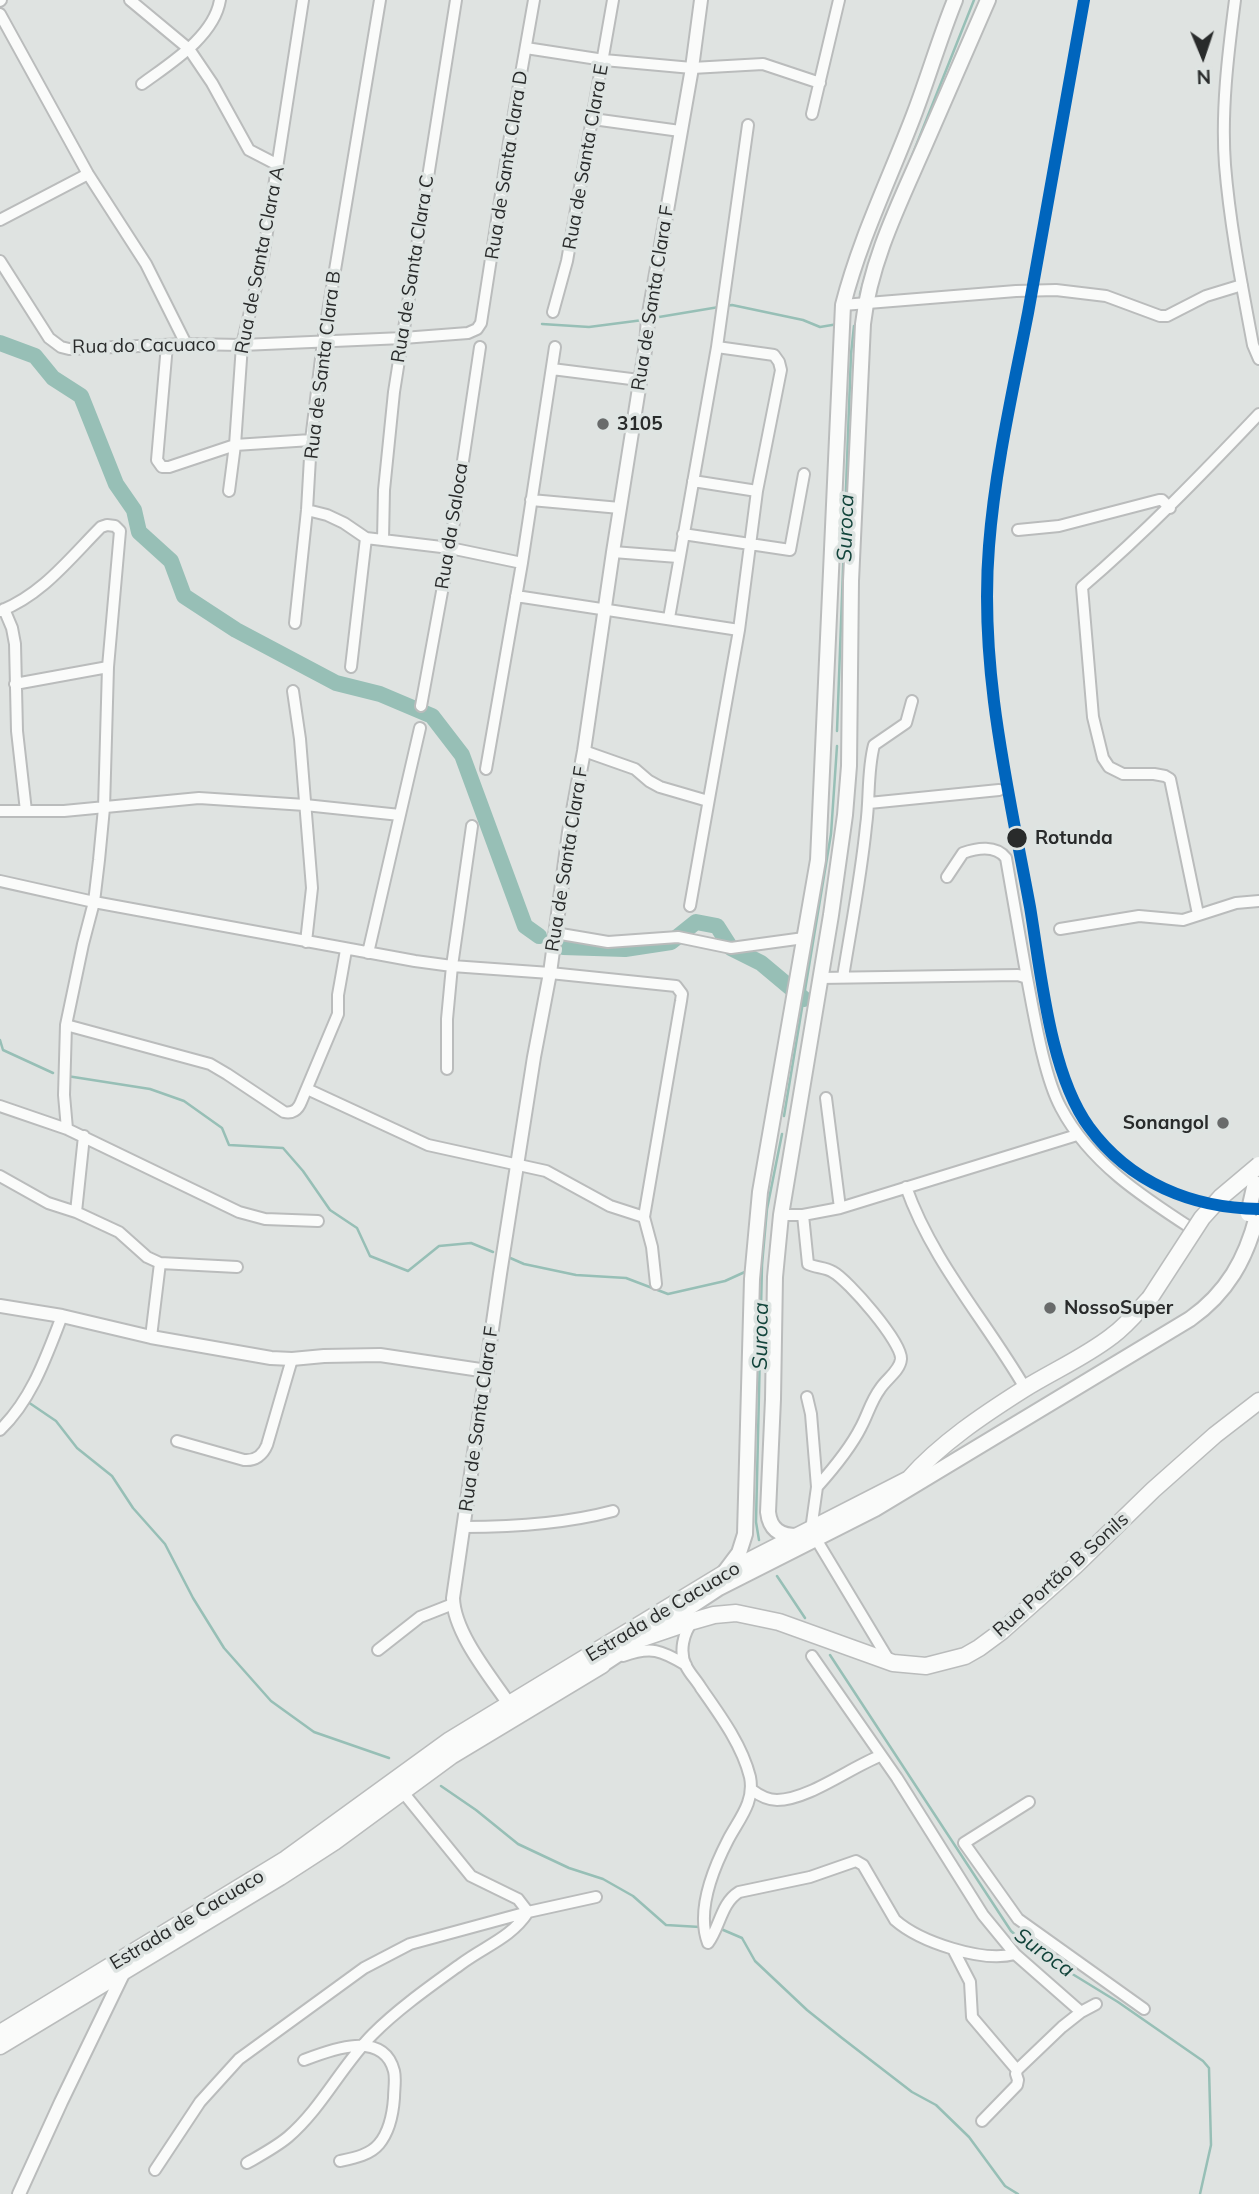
<!DOCTYPE html>
<html>
<head>
<meta charset="utf-8">
<style>
  body { margin:0 }
  #map { position:relative; width:1259px; height:2194px; overflow:hidden; background:#dfe3e1; font-family:Mulish,sans-serif }
  canvas { display:block }
  .north { position:absolute; left:1168px; top:21px; width:70px; height:70px; -webkit-text-stroke:5px #dee4e2; paint-order:stroke; rotate:178deg; font-size:19px; font-weight:700; line-height:28px; text-align:center; color:#292b2b }
  .north::after { content:''; display:block; margin:auto; width:24px; height:32px; background:#292b2b; clip-path:polygon(50% 0,100% 100%,50% 72%,0 100%) }
</style>
</head>
<body>
<div id="map">
<canvas width="1259" height="2194"></canvas>
<div class="north">N</div>
</div>
<script>
const context = document.querySelector('canvas').getContext('2d');
context.lineJoin = 'round';
function trace(path, color, width, dash) { context.strokeStyle = color; context.lineWidth = width; context.lineCap = dash ? 'butt' : 'round'; context.setLineDash(dash || []); context.stroke(path); }
function label(font, color, halo, rows, align = 'center') {
  context.font = font + ' Mulish,sans-serif'; context.lineWidth = 7; context.setLineDash([]); context.textBaseline = 'middle'; context.strokeStyle = halo; context.fillStyle = color; for (const [text, x, y, turn = 0] of rows) {
    context.save(); context.translate(x, y); context.rotate((+turn || 0) * Math.PI / 180); context.textAlign = isNaN(turn) ? turn : align; if (halo) context.strokeText(text, 0, 0); context.fillText(text, 0, 0); context.restore();
  }
}
const stream = new Path2D(`
  M904 176 974 0
  M860 294 871 256
  M726 306 732 305 803 320 820 327 838 324
  M653 318 719 307
  M542 324 589 327 643 320
  M837 731 851 354 854 326
  M0 1040 3 1050 53 1073
  M67 1076 150 1089 184 1101 222 1128 229 1145 283 1148 303 1171 330 1210 357 1228 370 1256 408 1271 439 1246 471 1243 493 1252
  M784 1116 831 834 837 746
  M508 1257 524 1264 576 1275 626 1278 668 1294 725 1281 747 1271
  M28 1402 56 1421 77 1448 112 1476 133 1508 165 1544 193 1598 224 1648 271 1701 314 1732 389 1758
  M0 1422 13 1408
  M759 1540 756 1522 762 1265 767 1209 782 1134
  M777 1576 805 1618
  M830 1655 1011 1931 1030 1948 1118 2002 1203 2061 1209 2068 1211 2145 1200 2194
  M441 1786 476 1810 518 1844 569 1868 603 1879 633 1896 666 1925 700 1927
  M721 1929 742 1938 755 1961 807 2010 842 2038 912 2092 936 2105 969 2137 1005 2186 1018 2194`);
const river = new Path2D(`
  M0 343 35 356 53 378 81 396 116 484 134 510 139 532 171 561 184 596 236 630 336 683 380 694 432 716 462 755 525 926 539 936
  M563 947 625 949 671 942 696 922 717 926 731 948 761 963 804 999`);
const minor = new Path2D(`
  M130 0 189 49 212 83 249 150 278 165
  M1235 0C1228 54 1221 111 1225 165 1230 226 1242 286 1253 345L1259 359
  M0 1 1 0
  M0 14 88 174 146 264 186 344
  M526 48 604 60 692 68 763 64 820 83
  M142 84C169 64 214 37 220 0
  M812 114 839 0
  M593 119 680 131
  M0 220 88 174
  M0 261 49 338 61 347 69 349 186 344 242 345 403 338 468 333 477 329 481 323 510 136 534 0
  M843 305 1016 291 1056 290 1106 296 1160 316H1167L1206 296 1242 285
  M553 312 567 261 613 0
  M167 345 157 460 162 467H169L235 445 311 440
  M552 369 639 380
  M693 481 757 491
  M229 491 235 445 242 345 263 258 303 0
  M531 500 620 508
  M307 510 327 515 344 523 366 538 450 548 522 563
  M1018 530 1059 526 1159 500H1162L1170 508
  M683 534 790 550 804 474
  M383 540 384 490 394 392 456 0
  M613 552 678 557
  M516 596 739 630
  M4 609 12 628 15 644 17 731 26 811
  M0 611C42 595 70 558 101 527L107 525 115 526 120 531 108 667 104 808 99 860 94 902 83 944 66 1025 64 1095 67 1129
  M669 618 717 347 748 125
  M295 623 307 510 311 440 323 342 380 0
  M351 667 366 538
  M15 684 108 667
  M293 691 300 739 312 888 306 942
  M421 706 450 548 480 347
  M584 751 635 769 649 781 660 787 708 801
  M486 769 522 563 555 347
  M869 803 999 790
  M0 811H64L199 798 305 805 400 815
  M947 877 963 853C977 848 996 845 1006 858L1027 978
  M0 881 94 902 415 961 452 966 550 973 676 986 682 994 681 1001 644 1217 652 1247 656 1284
  M690 906 739 630 757 491 781 370 779 362 774 355 717 347
  M1198 914 1170 779 1165 776 1154 774H1123L1109 767 1103 758 1093 717 1082 587C1145 533 1202 474 1259 414
  M1060 929 1139 916 1183 920 1236 903 1259 901
  M555 933 608 942 678 937 731 948 804 938
  M368 953 420 728
  M843 977C851 927 861 877 866 826 870 798 867 772 874 745L906 723 912 701
  M820 978 1018 975 1027 978C1034 1014 1044 1077 1061 1108 1090 1163 1143 1197 1194 1230
  M66 1025 210 1064 227 1074 284 1112C292 1114 298 1110 301 1102L338 1014V995L346 950
  M447 1069V1019L452 966 472 826
  M307 1089 428 1145 546 1171 610 1206 644 1217
  M826 1098 840 1208
  M0 1106 67 1129 239 1212 265 1219 318 1221
  M0 1176 48 1203 76 1212 119 1232 147 1257 160 1263 151 1337
  M906 1187C932 1261 986 1321 1025 1388
  M76 1212 84 1136
  M781 1215H803L840 1208 1077 1135
  M803 1215 808 1264C816 1268 825 1267 833 1272 848 1280 902 1342 901 1359 900 1371 886 1379 880 1389 871 1401 868 1414 861 1427 850 1449 833 1469 817 1487
  M160 1263 237 1267
  M807 1397 811 1414 817 1487 811 1530
  M0 1430C32 1399 46 1357 62 1316
  M177 1441 244 1460C255 1461 263 1455 267 1445L292 1359
  M464 1527C515 1527 564 1524 613 1511
  M816 1539 890 1662
  M693 1621C683 1633 679 1652 686 1666 690 1674 697 1681 701 1688 720 1715 742 1745 750 1777 755 1802 739 1819 728 1840 713 1869 696 1911 708 1943
  M378 1650 420 1617 453 1604
  M623 1656C651 1646 661 1650 686 1665
  M812 1656 897 1778 983 1915 1015 1954
  M752 1790C760 1796 767 1800 777 1800 808 1800 851 1767 880 1756
  M402 1791 471 1876 518 1899 528 1912 596 1897
  M1029 1802 964 1843 1018 1919 1144 2009
  M708 1943C720 1927 721 1903 739 1892L810 1877 856 1861 863 1865 895 1920C920 1942 983 1963 1015 1954L1081 2012 1062 2027 1017 2070 1016 2074 1018 2080 1017 2085 982 2121
  M953 1949 970 1982 972 2017 1017 2070
  M1081 2012 1096 2004
  M304 2060C330 2050 383 2029 394 2071 396 2079 394 2089 394 2098 393 2112 389 2132 379 2144 370 2155 354 2158 340 2161
  M247 2163C261 2155 276 2147 288 2137 322 2108 342 2065 373 2034 399 2008 432 1985 461 1964 485 1946 511 1938 528 1912
  M155 2170 200 2102 239 2059 364 1968 410 1944 528 1912`);
const tertiary = new Path2D(`
  M0 1306 62 1316 151 1337 271 1358 292 1359 324 1356 380 1355 487 1371
  M509 1704C490 1676 454 1633 453 1598L500 1274 534 1057 550 973 569 832 584 751 613 552 646 344 648 319 692 68 701 0
  M19 2194 61 2102 124 1972`);
const secondary = new Path2D(`
  M797 1536C781 1536 770 1530 768 1512L773 1399 775 1277 781 1215 831 915 845 815 849 766 851 581 863 324C870 262 899 204 924 147 945 98 967 49 988 0
  M724 1573 739 1553 745 1534 752 1279 760 1192 818 860 843 305C860 238 891 176 915 112 929 75 940 37 955 0
  M602 1665 719 1588 875 1509 1190 1319C1227 1293 1246 1259 1257 1216`);
const primary = new Path2D(`
  M640 1639 693 1621 714 1615 736 1613 779 1622 893 1663 926 1666 965 1656 979 1648 1002 1631 1075 1566 1153 1490 1215 1435 1259 1401
  M0 2033 286 1859 450 1740 509 1704 723 1574 909 1479C941 1443 983 1415 1024 1389 1053 1371 1085 1357 1112 1336 1127 1325 1138 1311 1150 1298
  M0 2046 280 1877 334 1842 451 1756 602 1665`);
const rail = new Path2D(`
  M1084 0C1065 104 1047 209 1028 313 1013 390 995 468 989 546 979 668 1008 788 1030 907 1041 973 1050 1074 1089 1127 1130 1183 1192 1208 1259 1209`);
const secondaryBridge = new Path2D(`
  M1248 1214 1255 1183`);
const primaryBridge = new Path2D(`
  M1150 1298 1202 1218 1221 1197 1259 1165`);
const rail1 = new Path2D(`
  M1084 0C1065 104 1047 209 1028 313 1013 390 995 468 989 546 979 668 1008 788 1030 907 1041 973 1050 1074 1089 1127 1130 1183 1192 1208 1259 1209`);
const markers = [
  [603,424,7,"#696b6b"],
  [1017,838,11,"#292b2b"],
  [1223,1123,7,"#696b6b"],
  [1050,1308,7,"#696b6b"]
];
const streetNames = [
  ["Rua de Santa Clara E",586,157,-80],
  ["Rua de Santa Clara D",507,165,-81],
  ["Rua de Santa Clara A",260,260,-79],
  ["Rua de Santa Clara C",413,269,-81],
  ["Rua de Santa Clara F",653,298,-81],
  ["Rua do Cacuaco",144,346,-1],
  ["Rua de Santa Clara B",323,365,-83],
  ["Rua da Saloca",452,526,-81],
  ["Rua de Santa Clara F",567,859,-81],
  ["Rua de Santa Clara F",479,1419,-82],
  ["Rua Portão B Sonils",1061,1575,-42],
  ["Estrada de Cacuaco",663,1612,-31],
  ["Estrada de Cacuaco",187,1920,-31]
];
const poiNames = [
  ["3105",617,424],
  ["Sonangol",1209,1123,"right"],
  ["NossoSuper",1064,1308]
];
const stopNames = [
  ["Rotunda",1035,838]
];
const waterNames = [
  ["Suroca",846,528,-88],
  ["Suroca",761,1336,-89],
  ["Suroca",1044,1953,36]
];
trace(stream, '#97bfb6', 2.5);
trace(river, '#97bfb6', 16);
trace(minor, '#babcbc', 14);
trace(tertiary, '#babcbc', 16);
trace(secondary, '#babcbc', 18);
trace(primary, '#babcbc', 19);
trace(minor, '#fafbfa', 10);
trace(tertiary, '#fafbfa', 12);
trace(secondary, '#fafbfa', 14);
trace(primary, '#fafbfa', 16);
trace(rail, '#c7c9c8', 5);
trace(rail, '#dee4e2', 2.5, [8]);
trace(secondaryBridge, '#babcbc', 18, []);
trace(primaryBridge, '#babcbc', 19, []);
trace(secondaryBridge, '#fafbfa', 14);
trace(primaryBridge, '#fafbfa', 16);
trace(rail1, '#0065bd', 12);
for (const [x, y, r, color] of markers) { const dot = new Path2D(); dot.arc(x, y, r, 0, 2 * Math.PI); context.fillStyle = color; context.fill(dot); trace(dot, '#dee4e2', 2.5); }
label('19px', '#292b2b', '#dee4e2', streetNames);
label('bold 19px', '#292b2b', '#dee4e2', poiNames, 'left');
label('bold 19px', '#292b2b', '#dee4e2', stopNames, 'left');
label('italic 21px', '#12443b', '#dee4e2', waterNames);
</script>
</body>
</html>
